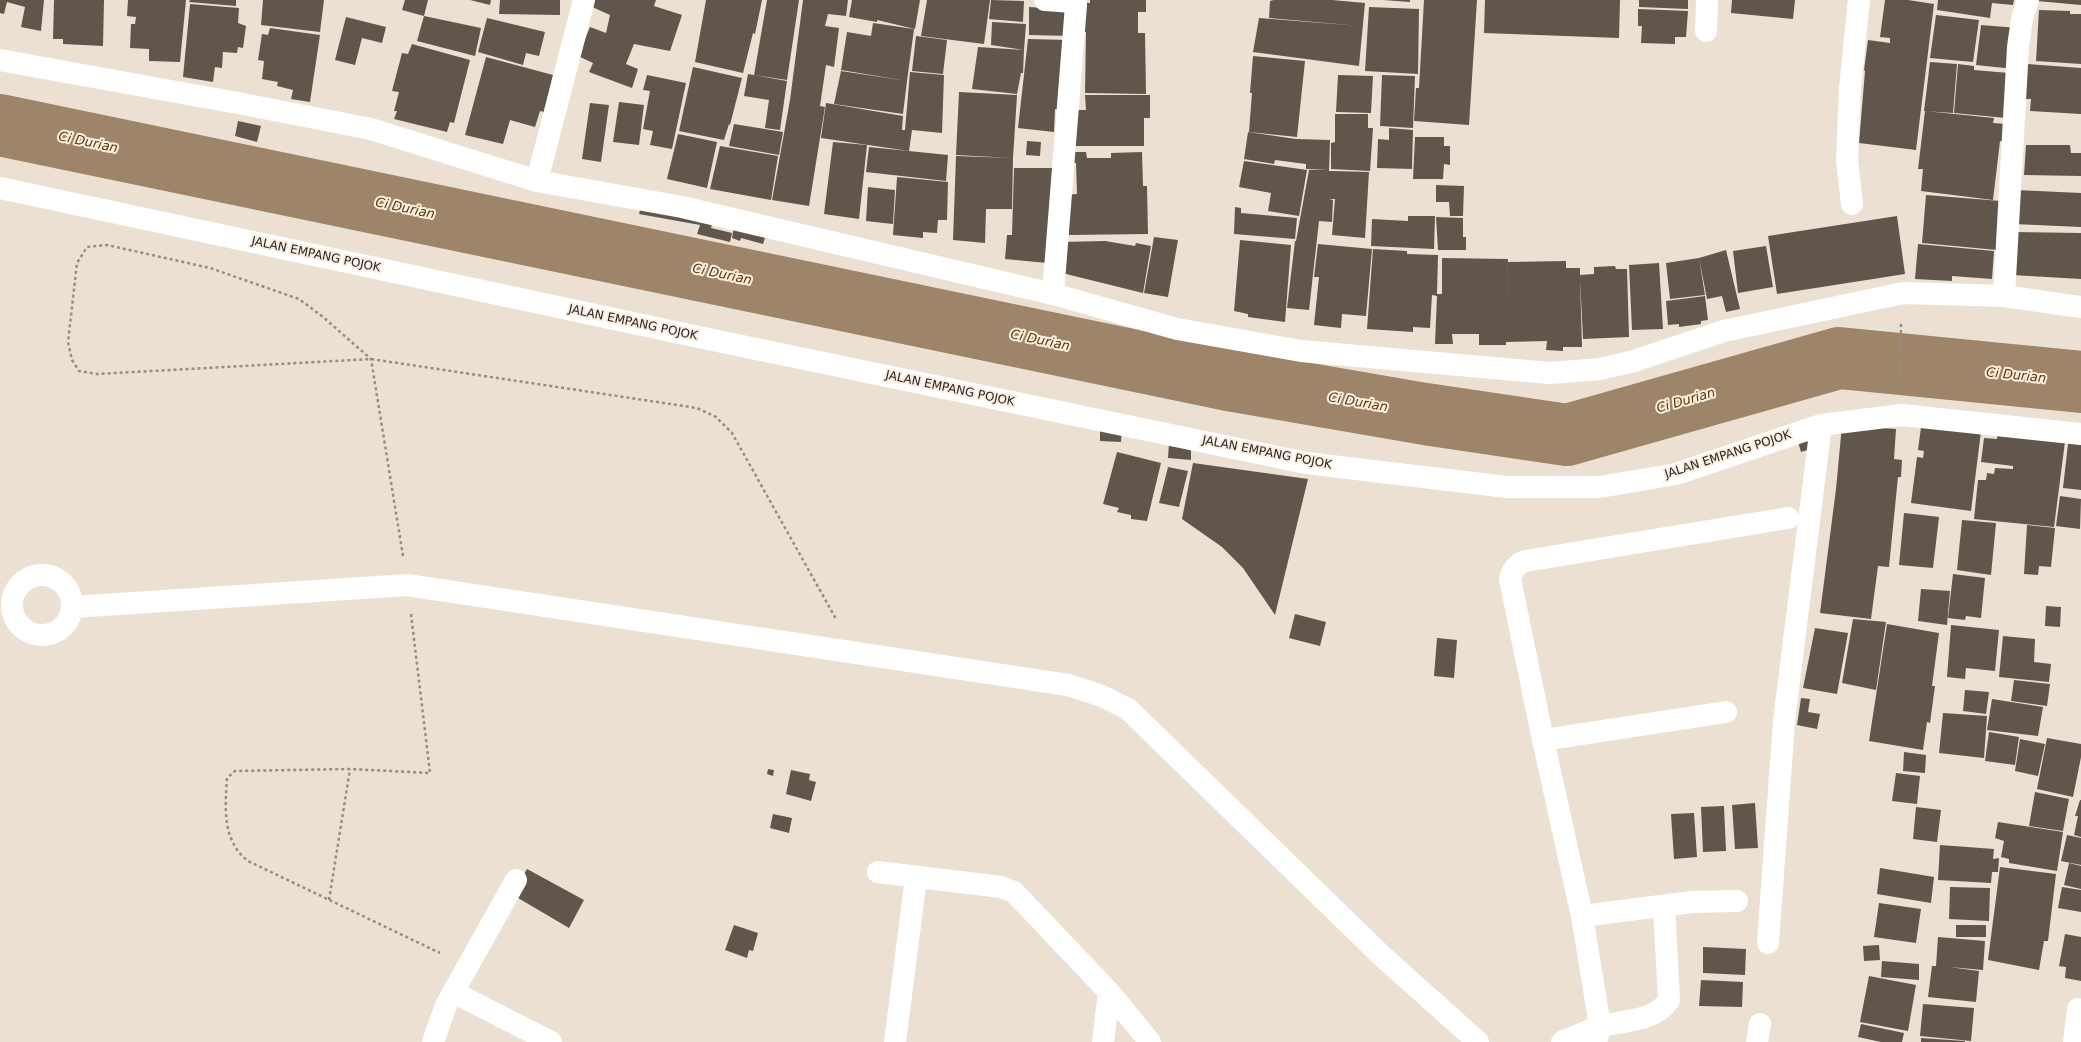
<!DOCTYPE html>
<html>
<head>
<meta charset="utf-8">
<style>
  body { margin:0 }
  canvas { display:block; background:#ece0d3 }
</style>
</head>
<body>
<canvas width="2081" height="1042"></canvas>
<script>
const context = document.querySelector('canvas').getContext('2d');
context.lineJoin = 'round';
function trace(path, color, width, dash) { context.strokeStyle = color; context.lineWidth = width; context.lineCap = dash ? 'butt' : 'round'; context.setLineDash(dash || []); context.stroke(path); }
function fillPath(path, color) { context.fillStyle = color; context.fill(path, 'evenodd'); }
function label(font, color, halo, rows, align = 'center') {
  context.font = font + ' "DejaVu Sans",sans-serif'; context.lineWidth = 4; context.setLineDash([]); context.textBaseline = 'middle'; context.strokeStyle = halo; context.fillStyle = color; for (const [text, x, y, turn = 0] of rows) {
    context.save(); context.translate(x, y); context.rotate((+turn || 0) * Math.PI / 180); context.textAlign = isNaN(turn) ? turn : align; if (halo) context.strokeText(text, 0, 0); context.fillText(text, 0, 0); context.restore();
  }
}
const river = new Path2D(`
  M0 125 1228 380 1425 414 1567 435 1839 358 2081 382`);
const building = new Path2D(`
  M0 0H44L41 31 21 27 25 7 7 2 4 14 0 13Z
  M54 0H104L103 46 63 44V39H53Z
  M128 0H186L180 62 149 61V49L130 48 131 24H135L136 17 127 16Z
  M190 0H236V6L189 2Z
  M263 0H324L320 32 261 25Z
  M405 0H428L424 16 402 10Z
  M470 0H491L490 5Z
  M500 0H560V15L499 14Z
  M593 0H656L654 6 682 15 670 51 634 44 626 64 638 69 632 88 589 72 593 63 578 56 590 27 606 33 610 15 590 6Z
  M706 0H762L755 34 753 33 743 73 695 62Z
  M767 0H799L787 80 754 75Z
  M803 0H848L846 16 828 14 825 26 839 28 834 67 826 65 820 106 825 107 809 206 772 200 790 100Z
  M852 0H920L915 29 877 20V22L849 17Z
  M927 0H990L984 44 921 36Z
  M991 0 1024 1 1023 22 989 19Z
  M1090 0H1146V12H1138V33H1145L1146 94 1085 93 1086 32H1084L1083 3H1090Z
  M1274 0H1332L1365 3 1359 66 1253 52 1259 18 1360 26 1269 18 1270 1Z
  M1383 0H1410V2Z
  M1424 0H1477L1469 125 1414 121 1416 88H1419Z
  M1485 0H1620L1619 38 1484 33Z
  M1639 0H1688V9L1639 7Z
  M1732 0H1795L1793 19 1731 13Z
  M1885 0H1908L1934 4 1916 150 1859 143 1865 71 1864 70 1868 40 1890 43V38L1880 37Z
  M1938 0H2014L2013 5 1992 3 1990 18 1937 10Z
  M2037 0H2081V5L2037 1Z
  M190 4 239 8 238 23 246 26 243 48 238 47 237 53 223 52 222 68 215 67 213 82 183 77Z
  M1029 7 1058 9 1073 7 1072 36 1029 35Z
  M1369 7 1419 9 1418 74 1365 71Z
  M1638 9 1688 11 1686 37H1675V44L1641 43 1642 26H1638Z
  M2039 10 2070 11V14H2081V64L2036 61Z
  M1936 15 1979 20 1973 62 1930 58Z
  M424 16 481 28 475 56 417 41Z
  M346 17 386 27 382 43 362 38 355 65 335 60Z
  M487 18 545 32 539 56 526 53 523 65 478 52Z
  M992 22 1026 24 1024 50 991 45Z
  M873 23 914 29 907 81 841 70 847 32 871 36Z
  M1981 25 2018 28 2014 69 1976 65Z
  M270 28 320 35 310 102 291 99 293 90 277 86 278 82 262 79 264 61 258 60 262 34 268 35Z
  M916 36 947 40 943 74 912 71Z
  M1028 39 1068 40 1063 110 1055 109 1054 132 1018 128Z
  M412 44 470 60 454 123 450 122 447 132 394 119 397 111H394L399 92 392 91 402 53 408 54Z
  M978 47 1024 50 1023 73H1021L1017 94 972 89Z
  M1253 56 1305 61 1297 137 1249 132 1252 93H1250Z
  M486 57 553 75 544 112 540 111 535 127 510 120 503 144 465 135Z
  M1930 62 1957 64 1953 113 1924 111Z
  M1958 64 1974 66V70L2009 73 2006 118 1954 113Z
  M2027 64 2081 68V114L2030 111 2031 99H2025Z
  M693 67 742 78 730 125 729 124 724 140 679 131Z
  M841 71 907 81 903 114 834 104Z
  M910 72 944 75 942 133 912 130 909 151 821 138 826 103 903 116 902 130H905Z
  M748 74 787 81 780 130 765 128 769 100 744 96Z
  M647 75 686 83 672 149 650 145 653 131 643 129 650 91 643 90Z
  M1338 75 1373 76 1371 113 1336 112Z
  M1382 75 1415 76 1413 128 1380 126Z
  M959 92 1017 95 1013 158 956 155Z
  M1085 95H1150V118H1144V146H1071V110H1086Z
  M619 102 644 105 639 145 613 142Z
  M590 103 609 105 601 162 582 159Z
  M1925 111 1994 118 1993 123 2006 124 2005 142 2000 141 1993 200 1921 191 1923 169H1918Z
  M1335 114H1368V128H1373L1370 171 1331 169V143L1335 142Z
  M238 121 261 126 257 142 235 136Z
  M734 124 783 132 779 155 729 146Z
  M1389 128 1413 130 1412 169 1377 168 1378 139 1389 140Z
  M1248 132 1296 139 1330 140 1329 171H1332L1330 189 1332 171 1369 172 1365 238 1332 235 1335 199H1329L1333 200 1332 222 1319 221 1309 310 1287 308 1295 241H1296L1309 170H1328L1306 169V164L1275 160 1274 164 1244 159Z
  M678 134 717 142 707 188 667 179Z
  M1415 137H1444V146H1450V165L1444 164 1443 179H1413Z
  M1027 141 1041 142 1040 156 1026 155Z
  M833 142 867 145 859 219 824 214Z
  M2026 145H2070L2071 153H2081V176L2024 175Z
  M720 146 778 156 771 200 710 189Z
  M869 147 948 155 946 181 866 172Z
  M1068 152H1086L1087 158H1111V153L1142 152 1143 186H1147L1148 234 1069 235 1063 195 1077 194 1076 163H1068Z
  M956 156 1013 158 1012 209H986L985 243 953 240Z
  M1244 161 1307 170 1299 216 1268 211 1271 193 1239 187Z
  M1014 168H1056L1047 263 1005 259 1007 235H1012Z
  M897 177 948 182 947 220H938L937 233 923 232V238L893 235Z
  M1436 185 1464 186 1463 216H1450L1449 202H1436Z
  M868 187 895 190 893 224 866 221Z
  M2016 190 2081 193V227L2014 224Z
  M1926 195 2001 201 1997 250 1922 243Z
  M642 201 714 216 711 228 732 233 730 242 697 234 700 225 639 214Z
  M1235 207 1241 208V213L1297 218 1295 239 1234 234Z
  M1408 216H1435L1434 249 1371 246 1372 219 1408 221Z
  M1897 216 1905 274 1777 294 1768 236Z
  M1436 217 1463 218V237H1466V250H1438Z
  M735 220 768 228 763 244 741 238 740 241 732 238Z
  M2013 232 2081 233V279L2012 275Z
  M1154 237 1178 240 1168 297 1144 293Z
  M1240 240 1291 245 1285 322 1248 317V314L1234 311Z
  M1105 241 1135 246 1136 243 1151 246 1143 293 1058 272 1060 242Z
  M1318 244 1372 249 1366 316 1342 314 1341 328 1314 325 1319 277H1314Z
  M1918 244 1994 251 1992 279 1952 276V281L1915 279Z
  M1766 246 1773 287 1738 293 1733 251Z
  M1373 249 1407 251V254L1438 255 1437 294H1442V258L1508 259 1506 329 1508 262 1566 261V268H1580V275L1594 274V267L1615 266 1616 269H1627L1629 337 1583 339 1580 278 1582 347H1563V351L1546 350 1547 341 1506 342V345H1479V334H1452L1453 344H1435L1437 296 1432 295 1430 328 1413 327V332L1367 329Z
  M1726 250 1740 309 1726 312 1722 296 1707 299 1699 258Z
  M1699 258 1705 295 1670 299 1666 263Z
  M1659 263 1663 329 1632 330 1629 265Z
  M1705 296 1708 320 1701 321V324L1679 327V324L1668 325 1666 301Z
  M1982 424 1971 511 1911 503 1917 457 1923 458 1924 451 1918 450 1921 427Z
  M1842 425 1896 429 1894 459 1902 460 1901 477H1898L1889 567 1878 566 1871 619 1820 613 1836 489Z
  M1100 426H1122L1121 442 1100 441Z
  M1998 426 2066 434 2054 527 1974 519 1978 480H1986L1987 473 1994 474 1995 468 2013 469V466L1981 462 1984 438 1997 439Z
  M2069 435 2081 437V490L2063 488Z
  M1808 439 1811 449 1801 452 1798 442Z
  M1169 443 1191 445V460L1168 458Z
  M1117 452 1161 463 1147 521 1131 519V515L1117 512 1119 508 1103 504Z
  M1193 463 1308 479 1275 615 1243 568 1222 547 1182 519Z
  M1168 467 1188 471 1179 507 1159 503Z
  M2060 496 2081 499 2080 529 2056 526Z
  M1904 513 1939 517 1933 568 1899 565Z
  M1962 520 1996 523 1991 575 1957 570Z
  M2027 525 2055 528 2051 567 2039 566 2038 575 2024 574Z
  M1953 574 1985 578 1981 618 1966 616 1965 620 1948 618Z
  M1921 589 1950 591 1947 625 1918 621Z
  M2046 606 2061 607 2060 627 2045 626Z
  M1295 614 1326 622 1320 646 1289 638Z
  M1853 619 1886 622 1876 690 1842 683Z
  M1887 624 1939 633 1932 686H1935L1930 723 1927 722 1923 750 1869 741Z
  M1951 625 1999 630 1995 671 1966 668 1965 679 1947 677Z
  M1815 628 1848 633 1837 694 1803 688Z
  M2003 636 2035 639 2034 662 2051 664 2049 682 1999 677Z
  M1437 638 1457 640 1454 678 1434 676Z
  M2014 680 2050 684 2047 706 2011 701Z
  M1965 690 1989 692 1986 714 1963 711Z
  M1801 698 1810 699 1808 712 1820 714 1817 729 1797 725Z
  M1992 699 2043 707 2038 736 1987 730Z
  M1943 713 1987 716 1984 758 1939 753Z
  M1989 732 2019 737 2015 765 1985 761Z
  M2047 738 2081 744V757L2073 797 2037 789Z
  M2020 739 2045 744 2038 776 2015 771Z
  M1904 752 1926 755 1925 773 1903 771Z
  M768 769 774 770 773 776 767 774Z
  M791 770 810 774 809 780 816 782 811 801 786 794Z
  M1896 773 1920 776 1917 804 1892 801Z
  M2035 792 2069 799 2063 831 2029 826Z
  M2080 800H2081V837L2074 835 2078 816H2075Z
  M1755 803 1758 848 1735 849 1732 805Z
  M1724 806 1726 851 1703 852 1701 807Z
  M1916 807 1941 810 1937 842 1913 839Z
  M1694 813 1697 857 1674 859 1671 814Z
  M773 814 792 818 789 833 770 828Z
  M1998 822 2063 832 2057 871 2009 863V859L2001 857 2004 841 1995 838Z
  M2067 835 2081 838V865L2061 861Z
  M1940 845 1994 849 1993 859 1999 858 1998 872H1992L1991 883 1938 880Z
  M2069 863 2081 866V889L2064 885Z
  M2000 867 2056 874 2048 941H2044L2039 970 1988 960Z
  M1880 868 1934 877 1931 903 1877 894Z
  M527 869 584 900 569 928 513 895Z
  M1950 887 1990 888 1989 921 1949 919Z
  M2062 887 2081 890V912L2058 908Z
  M1879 903 1921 909 1916 943 1874 937Z
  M734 925 758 933 753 951 749 950 747 958 725 950Z
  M1956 925H1986V937H1956Z
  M2065 934 2081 937V981L2065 978 2066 967 2059 966Z
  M1938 937 1985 941 1983 970 1949 967 1979 971 1976 1002 1928 997 1932 966H1936Z
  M1879 945 1880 960 1864 961 1863 946Z
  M1703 947 1746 949 1745 975 1703 973Z
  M1882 961 1919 964V980L1881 977Z
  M1869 976 1916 985 1908 1031 1860 1022Z
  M1701 980 1743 982 1742 1007 1699 1006Z
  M1923 1004 1974 1008 1971 1041 1920 1036Z
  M1861 1024 1904 1033 1902 1042H1881L1858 1037Z
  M1921 1038 1965 1041V1042H1921Z`);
const path = new Path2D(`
  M1900 387 1901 324
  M403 556 371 359 323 317 299 299 210 268 107 245 87 247 77 263 68 342 72 360 79 371 97 374 371 359 697 408 716 417 732 433 836 619
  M411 614 430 773 350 769 235 771 227 778C225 808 222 841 248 861L440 953
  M329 900 350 769`);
const street = new Path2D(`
  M1045 0 1073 2 1076 5 1053 294
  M1706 31 1707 0
  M0 60 243 104 371 129 537 181 682 207 1053 294 1177 329 1301 351 1550 373 1600 369 1634 361 1724 331 1903 293 2004 296 2081 307
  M537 181 584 0
  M0 188 708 339 1306 463 1507 487H1600L1676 474 1821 425 1902 415 2081 434
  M1852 204 1847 160 1850 88 1859 0
  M2004 296 2018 47 2022 19 2028 0
  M12 605a30 30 0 1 1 60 0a30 30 0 1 1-60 0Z
  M73 607 407 585 1068 685 1102 696 1128 709 1382 956 1478 1042
  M1543 740 1726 712
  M878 872 1001 887 1014 892 1109 992 1150 1042
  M1582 916 1692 902 1737 901
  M1768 943 1784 721 1821 425
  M453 992 551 1042
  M1597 1039 1600 1026C1624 1021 1656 1021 1669 1000L1664 906
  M433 1042 446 1005 516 880
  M895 1042 916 878
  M1103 1042 1109 992
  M1562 1042 1600 1026 1582 916 1543 740 1510 579C1513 570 1515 565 1525 561L1788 518
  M1757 1042 1760 1024
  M2074 1042 2078 1009`);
const streetNames = [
  ["JALAN EMPANG POJOK",316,255,12],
  ["JALAN EMPANG POJOK",633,323,12],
  ["JALAN EMPANG POJOK",950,389,12],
  ["JALAN EMPANG POJOK",1267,453,11],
  ["JALAN EMPANG POJOK",1728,455,-18]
];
const waterNames = [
  ["Ci Durian",88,143,12],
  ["Ci Durian",405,209,12],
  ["Ci Durian",722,275,12],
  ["Ci Durian",1040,341,12],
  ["Ci Durian",2016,376,6],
  ["Ci Durian",1686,401,-16],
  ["Ci Durian",1358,403,10]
];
trace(river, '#9e8468', 62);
fillPath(building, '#60564b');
trace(path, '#958d83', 2.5, [3, 3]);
trace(street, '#fff', 22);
label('12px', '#292520', '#faede1', streetNames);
label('italic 13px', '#5d3802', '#faede1', waterNames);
</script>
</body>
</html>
